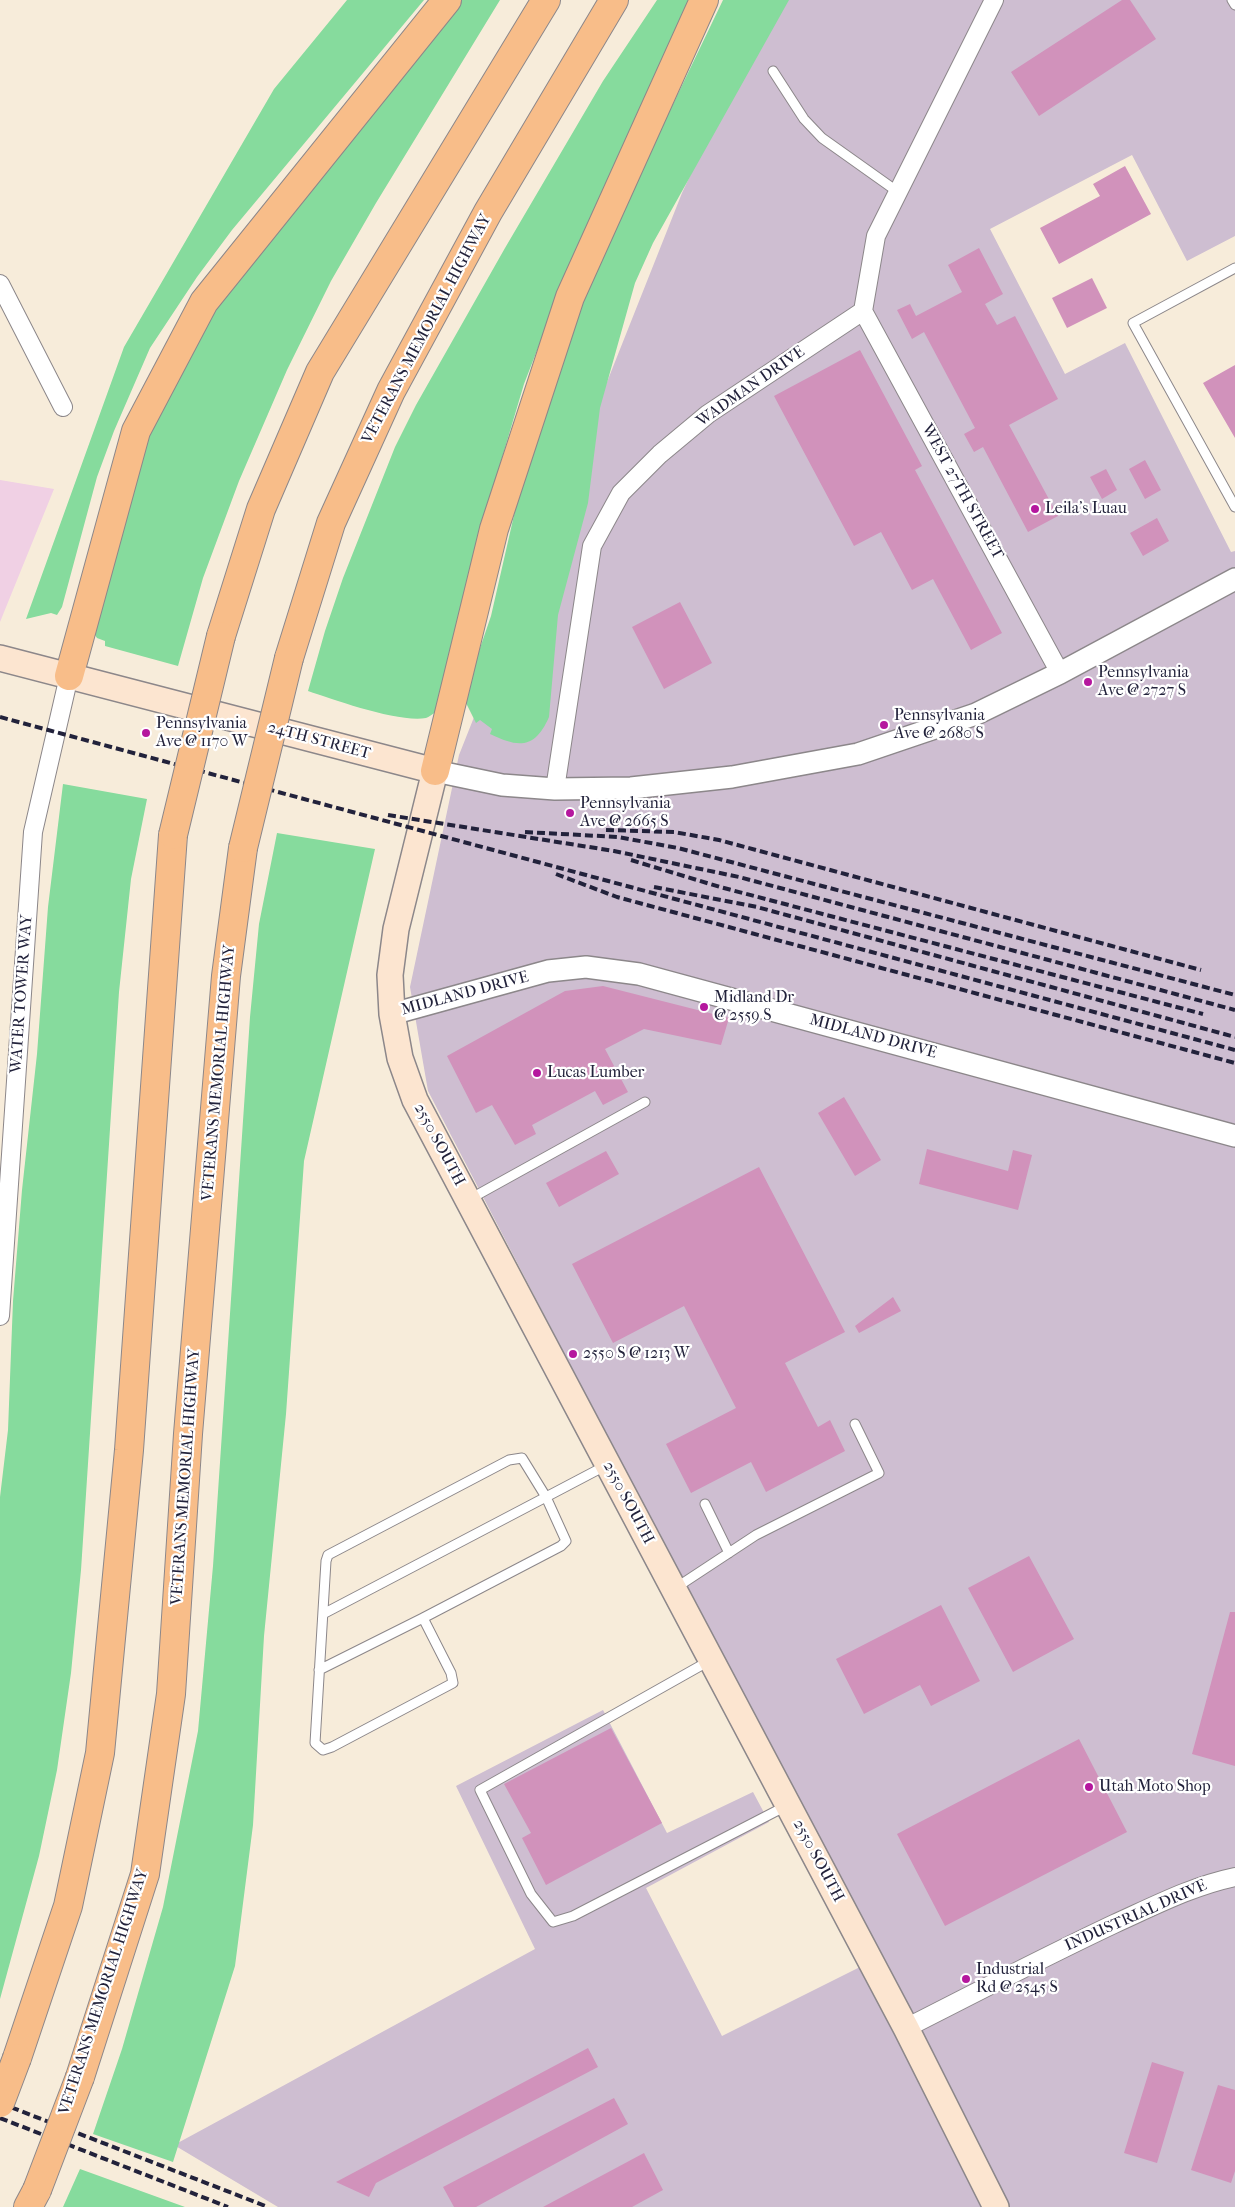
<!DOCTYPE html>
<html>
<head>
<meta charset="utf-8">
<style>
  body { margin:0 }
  canvas { display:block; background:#f7ecda }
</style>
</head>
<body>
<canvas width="1235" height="2207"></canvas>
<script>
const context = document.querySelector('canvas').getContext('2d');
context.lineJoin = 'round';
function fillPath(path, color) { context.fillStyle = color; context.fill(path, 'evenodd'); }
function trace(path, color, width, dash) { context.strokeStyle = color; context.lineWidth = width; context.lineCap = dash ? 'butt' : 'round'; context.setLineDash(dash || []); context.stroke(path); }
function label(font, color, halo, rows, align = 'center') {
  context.font = font + ' "IM FELL French Canon",serif'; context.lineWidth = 4.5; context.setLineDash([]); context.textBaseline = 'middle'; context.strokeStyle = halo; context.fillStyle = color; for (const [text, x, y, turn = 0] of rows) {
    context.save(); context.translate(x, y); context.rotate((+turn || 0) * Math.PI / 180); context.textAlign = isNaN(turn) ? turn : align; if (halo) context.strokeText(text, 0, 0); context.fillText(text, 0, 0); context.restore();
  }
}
const built = new Path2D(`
  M0 480 54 489 0 622Z`);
const industrial = new Path2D(`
  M772 0H1235V236L1187 261 1132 155 990 229 1065 374 1125 343 1231 552 1235 551V2207H278L174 2145 535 1949 456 1786 603 1710 667 1833 753 1792 769 1822 646 1888 722 2036 878 1958 428 1091 410 987 459 755 682 193Z`);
const green = new Path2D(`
  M347 0H424L232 230 197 277 150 348 114 431 97 477 62 607 57 615 51 613 26 619 124 347 274 89Z
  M460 0H500L376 203 331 281 287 370 239 481 203 578 178 666 105 646V641L97 638 93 632 138 458 197 337 222 300Z
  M657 0H696L553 309 524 384 479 535 436 712C432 714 429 717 426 718 399 723 335 700 308 691L325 631 343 578 395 447 416 405 505 248 603 81Z
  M723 0H789L653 243 635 283 600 408 588 503 558 615 549 717C535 749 519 748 490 734L492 729 480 720 476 723 466 703V689L491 616 517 502 578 312 639 175Z
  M63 784 147 799 131 879 119 992 81 1570 71 1673 57 1770 39 1856 0 1999V1497L8 1430 13 1301 22 1190 37 1054 48 907Z
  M277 833 375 849 304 1161 286 1414 264 1636 253 1825 235 1966 173 2162 93 2134 122 2049 163 1907 198 1731 213 1566 250 1017 259 924Z
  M80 2169 185 2207H63Z`);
const building = new Path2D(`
  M1122 0H1130L1156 39 1039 116 1011 72Z
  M1125 166 1151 214 1059 264 1040 228 1100 196 1093 184Z
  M979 248 1003 294 985 304 997 325 1015 316 1058 399 1009 425 1058 516 1028 532 983 447 974 452 964 434 975 428 924 332 912 339 897 310 910 304 916 316 962 292 948 265Z
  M1092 278 1107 308 1067 328 1052 298Z
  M860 350 922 466 915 470 1002 633 971 650 933 579 912 590 881 532 854 546 774 396Z
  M1235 365V438L1203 383Z
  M1145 460 1161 490 1145 499 1129 469Z
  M1106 469 1117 490 1102 499 1090 477Z
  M1157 518 1169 541 1143 556 1130 533Z
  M680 602 712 663 664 689 632 627Z
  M603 986 729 1018 721 1045 644 1029 605 1049 628 1092 603 1105 595 1091 532 1125 536 1134 515 1145 492 1105 476 1113 447 1056 565 991Z
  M844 1097 881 1160 855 1176 818 1113Z
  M927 1149 1008 1171 1013 1150 1032 1155 1018 1210 919 1184Z
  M606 1151 619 1174 559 1207 546 1183Z
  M759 1167 845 1332 785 1363 818 1427 830 1420 845 1451 766 1492 751 1462 691 1493 666 1444 736 1408 684 1306 613 1343 572 1264Z
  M893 1297 901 1311 859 1333 855 1326Z
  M1029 1556 1074 1639 1013 1672 968 1588Z
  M941 1605 980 1681 931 1706 920 1685 864 1714 836 1659Z
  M1230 1612H1235V1766L1192 1754Z
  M611 1728 662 1823 546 1885 522 1838 531 1833 504 1784Z
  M1079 1739 1127 1832 945 1926 897 1834Z
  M588 2048 598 2067 376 2183 369 2197 336 2182Z
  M1152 2062 1184 2072 1157 2163 1124 2153Z
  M1218 2085 1235 2090V2171L1231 2183 1191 2170Z
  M614 2098 628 2124 476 2207H454L443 2187Z
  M644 2153 663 2190 632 2207H543Z`);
const service = new Path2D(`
  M1232 0 1235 5
  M773 71 804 119 822 138 898 192
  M1235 268 1133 323 1235 507
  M468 1200 645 1102
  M705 1504 729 1553
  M674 1589 756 1535 879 1473 855 1424
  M323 1614 546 1497 566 1541 561 1546 423 1618 451 1673 453 1683 332 1747 323 1750 315 1743 326 1561 328 1555 509 1460 522 1458 546 1497 605 1466
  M709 1661 480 1790 531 1894 553 1922 573 1916 788 1805
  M319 1670 423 1618`);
const minor = new Path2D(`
  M0 284 63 407
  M863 311 1060 673
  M555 789 592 546 621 493 660 454 708 414 863 311 876 236 994 0
  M0 1316 33 832 69 676
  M906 2028C975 1993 1044 1957 1114 1924 1154 1906 1192 1886 1235 1877`);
const tertiary = new Path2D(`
  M435 771 502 785 555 789 631 788 732 777 858 754 976 714 1060 673 1235 579
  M392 1014 548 971 586 967 639 974 1235 1136`);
const secondary = new Path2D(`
  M0 658 435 771 396 929 390 975 392 1014 400 1058 415 1100 906 2028 996 2207`);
const motorway = new Path2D(`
  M221 636 261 509 320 372 546 0
  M289 658 331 523 391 391 488 212 614 0
  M69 676 136 431 204 302 447 0
  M435 771 494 529 570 297 704 0
  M17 2058 68 1906 100 1753 129 1450 173 835
  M80 2077 145 1874 171 1694 188 1434 226 976 243 848
  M28 2207 37 2190`);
const rail = new Path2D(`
  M0 717 1235 1050
  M388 815 614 851 739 877 1235 1010
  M606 830 674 832 719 840 1201 970
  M525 832 618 837 678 848 1235 995
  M631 860 720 887 1203 1014
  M556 874 617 897 1235 1063
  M654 887 757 907 1235 1037
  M0 2103 268 2207
  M0 2118 228 2207`);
const motorwayBridge = new Path2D(`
  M173 835 221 636
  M243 848 289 658
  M0 2103 17 2058
  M37 2190 80 2077`);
const markers = [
  [1035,509,5,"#b5179e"],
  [1088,682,5,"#b5179e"],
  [884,725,5,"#b5179e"],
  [146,733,5,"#b5179e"],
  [570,813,5,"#b5179e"],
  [704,1007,5,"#b5179e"],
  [537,1073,5,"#b5179e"],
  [573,1354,5,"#b5179e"],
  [1089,1787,5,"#b5179e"],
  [966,1979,5,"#b5179e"]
];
const streetNames = [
  ["VETERANS MEMORIAL HIGHWAY",427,329,-62],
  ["WADMAN DRIVE",751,387,-35],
  ["WEST 27TH STREET",962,492,61],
  ["24TH STREET",319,741,15],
  ["WATER TOWER WAY",22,994,-86],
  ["MIDLAND DRIVE",465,994,-15],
  ["MIDLAND DRIVE",873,1037,15],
  ["VETERANS MEMORIAL HIGHWAY",219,1073,-85],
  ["2550 SOUTH",439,1145,62],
  ["VETERANS MEMORIAL HIGHWAY",186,1477,-86],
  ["2550 SOUTH",628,1503,62],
  ["2550 SOUTH",818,1861,62],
  ["INDUSTRIAL DRIVE",1136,1916,-24],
  ["VETERANS MEMORIAL HIGHWAY",104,1992,-72]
];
const poiNames = [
  ["Leila's Luau",1045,509],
  ["Pennsylvania",1098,673],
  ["Ave @ 2727 S",1098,691],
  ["Pennsylvania",894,716],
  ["Ave @ 2680 S",894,734],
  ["Pennsylvania",156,724],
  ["Ave @ 1170 W",156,742],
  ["Pennsylvania",580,804],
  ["Ave @ 2665 S",580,822],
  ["Midland Dr",714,998],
  ["@ 2559 S",714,1016],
  ["Lucas Lumber",547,1073],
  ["2550 S @ 1213 W",583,1354],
  ["Utah Moto Shop",1099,1787],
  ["Industrial",976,1970],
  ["Rd @ 2545 S",976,1988]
];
fillPath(built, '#f0d0e4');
fillPath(industrial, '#cebed1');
fillPath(green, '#86db9d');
fillPath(building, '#d192bb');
trace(service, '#8c878a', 11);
trace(minor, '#8c878a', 20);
trace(tertiary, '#8c878a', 24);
trace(secondary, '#8c878a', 28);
trace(motorway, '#8c878a', 30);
trace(service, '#fff', 9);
trace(minor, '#fff', 18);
trace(tertiary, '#fff', 21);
trace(secondary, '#fce5d0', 25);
trace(motorway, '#f8bd89', 28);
trace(rail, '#22223b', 4, [8, 4]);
trace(motorwayBridge, '#8c878a', 30, []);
trace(motorwayBridge, '#f8bd89', 28);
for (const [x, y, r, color] of markers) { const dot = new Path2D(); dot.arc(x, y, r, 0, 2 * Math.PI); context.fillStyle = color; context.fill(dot); trace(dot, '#fff', 2); }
label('16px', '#22223b', '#fff', streetNames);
label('16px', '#22223b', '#fff', poiNames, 'left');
</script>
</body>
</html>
